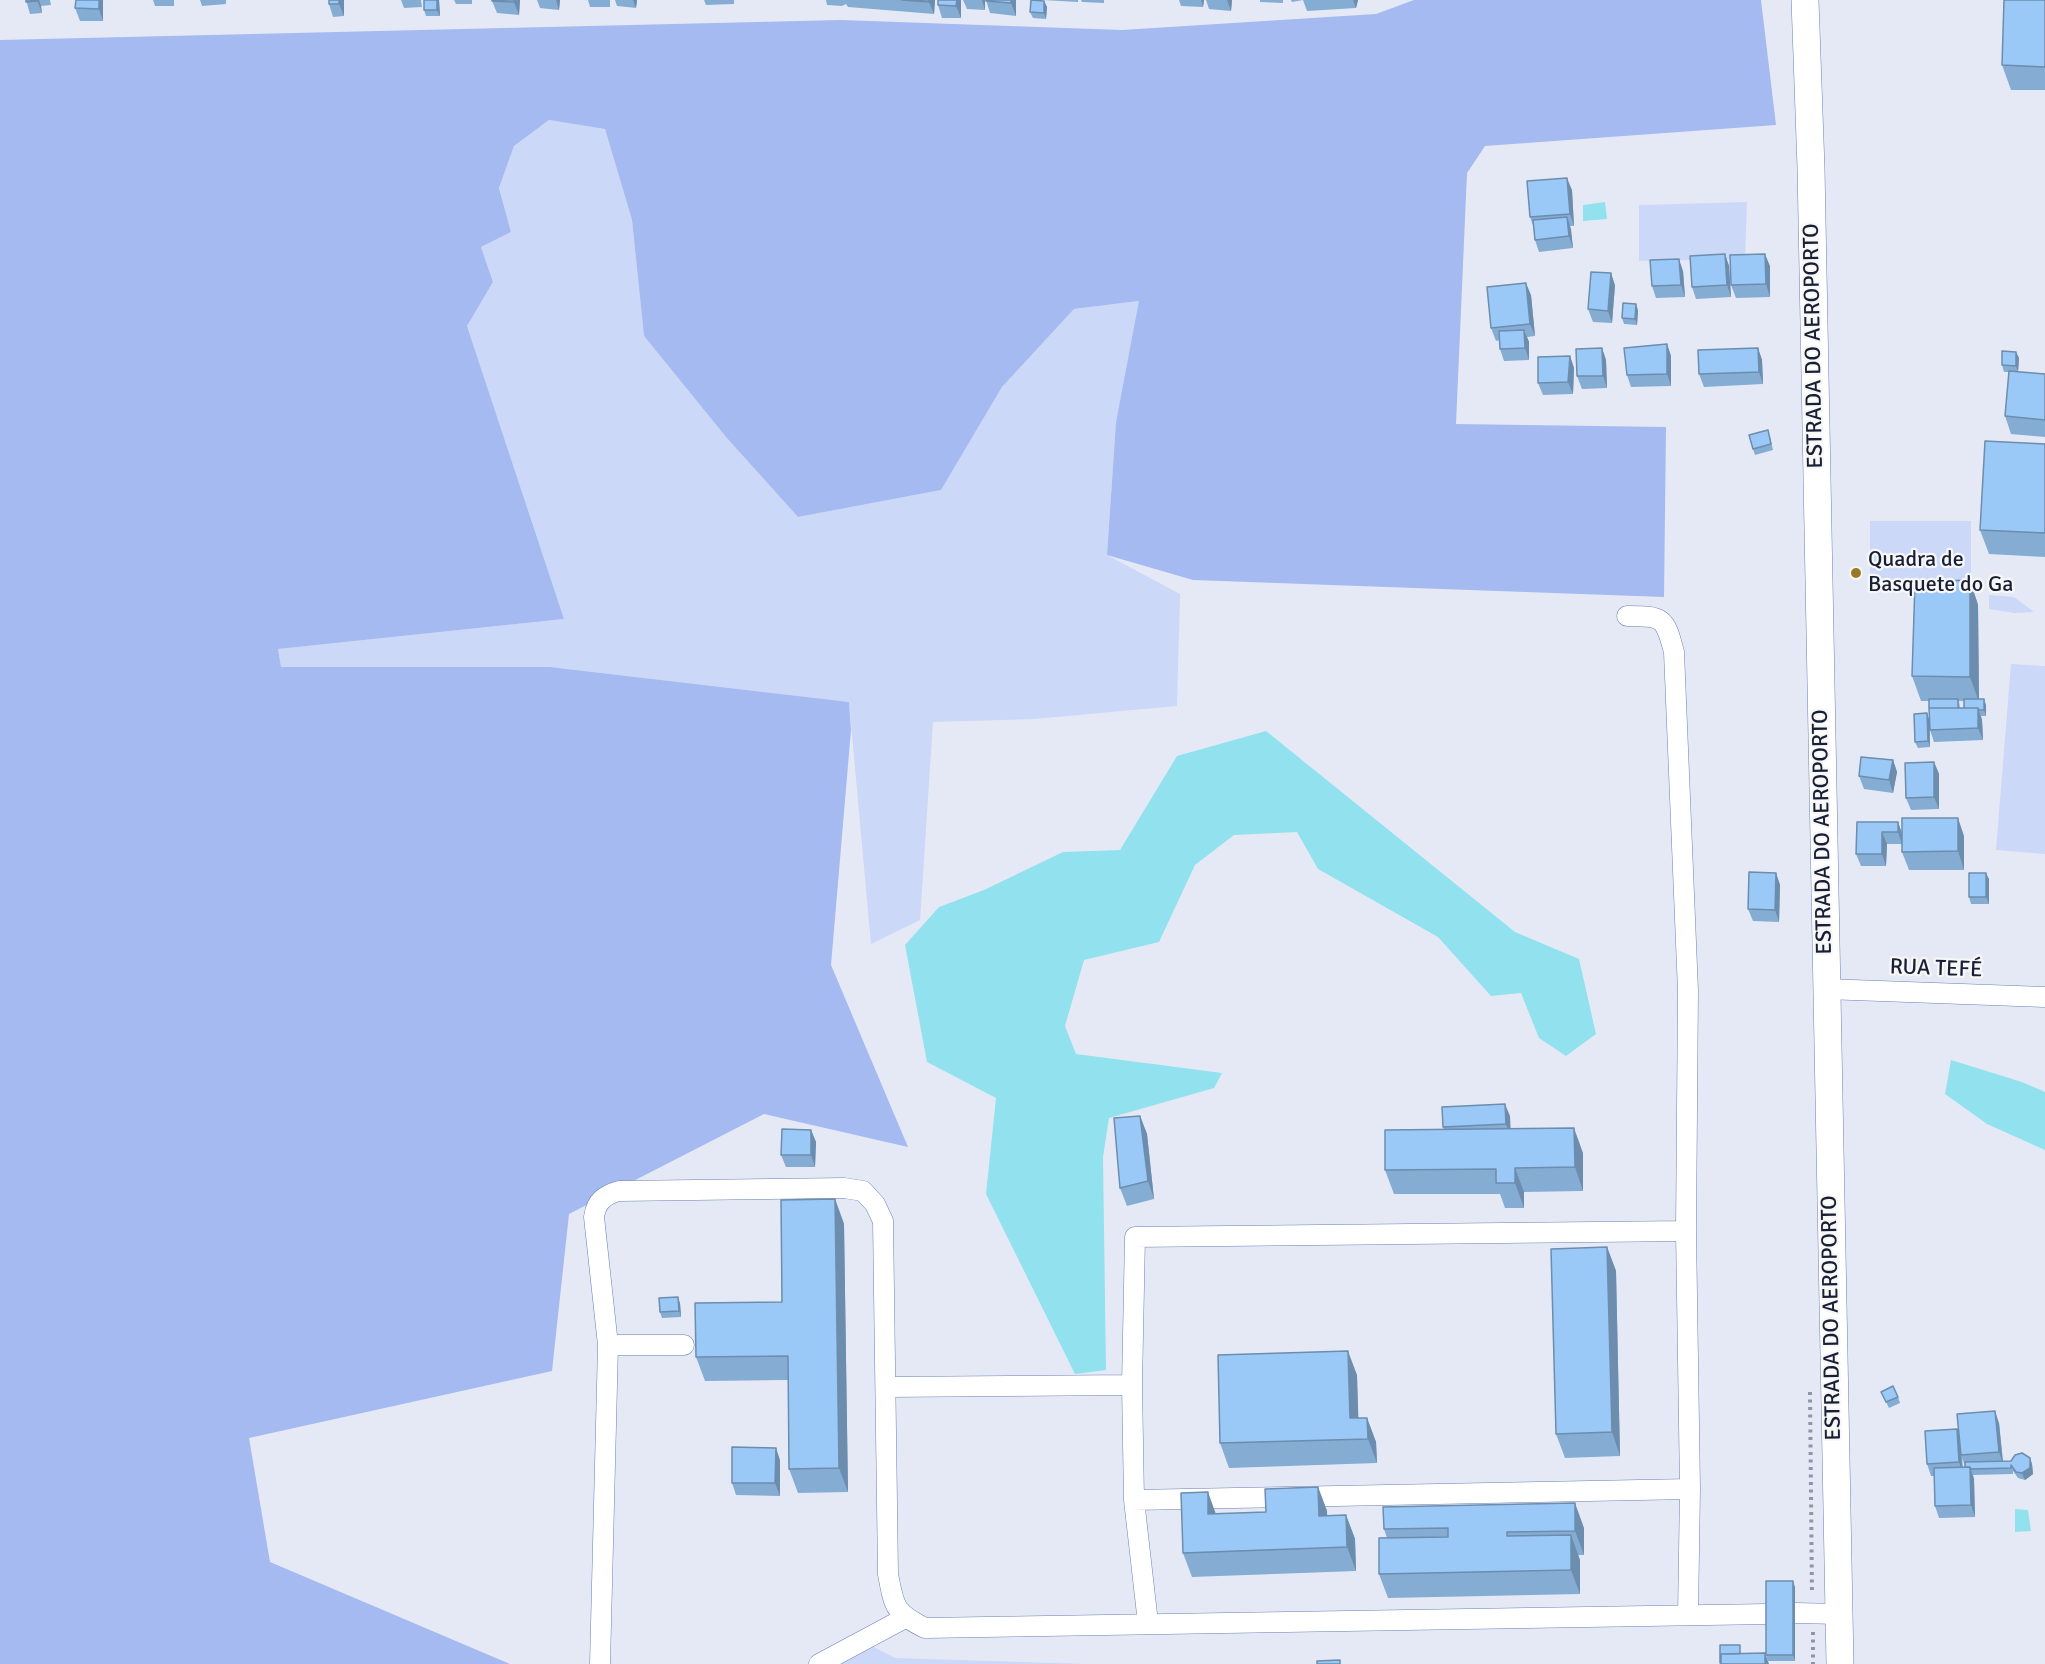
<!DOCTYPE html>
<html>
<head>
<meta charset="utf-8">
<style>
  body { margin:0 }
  canvas { display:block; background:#e5e9f5 }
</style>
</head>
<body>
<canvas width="2045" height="1664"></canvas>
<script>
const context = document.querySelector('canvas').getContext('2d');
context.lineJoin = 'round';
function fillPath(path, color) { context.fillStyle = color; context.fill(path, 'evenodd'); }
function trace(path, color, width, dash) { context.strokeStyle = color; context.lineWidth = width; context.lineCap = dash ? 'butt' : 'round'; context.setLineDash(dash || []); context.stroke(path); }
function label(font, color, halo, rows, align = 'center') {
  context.font = font + ' Signika,sans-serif'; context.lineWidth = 4.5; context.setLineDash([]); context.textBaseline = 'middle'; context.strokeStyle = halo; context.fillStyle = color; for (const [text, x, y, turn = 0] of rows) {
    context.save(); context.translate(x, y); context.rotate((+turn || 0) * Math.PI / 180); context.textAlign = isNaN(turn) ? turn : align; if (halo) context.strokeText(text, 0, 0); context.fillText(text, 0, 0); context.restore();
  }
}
const green = new Path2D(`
  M549 120 605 129 632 220 644 336 726 437 798 517 941 490 1002 387 1074 309 1140 301 1116 422 1107 555 1180 594 1177 706 1035 719 933 722 920 920 871 944 849 702 550 667 281 668 278 649 564 619 467 326 493 282 481 247 511 232 499 188 514 146Z
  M1747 202 1745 259 1639 261V205Z
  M1870 521H1971V583H1870Z
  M1989 595 2014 597 2034 612 2015 613 1989 609Z
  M2011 664 2045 666V854L1996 850Z
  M868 1644 895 1658 1086 1664H834Z`);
const forest = new Path2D(`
  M1414 0H1761L1776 125 1485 146 1467 173 1456 424 1666 427 1664 597 1193 580 1107 555 1116 422 1139 301 1074 309 1002 387 941 490 798 517 726 437 644 336 632 220 605 129 549 120 514 146 499 188 511 232 481 247 493 282 467 326 564 619 278 649 281 667H550L849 702 851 730 831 965 908 1147 764 1114 569 1214 552 1371 249 1438 270 1562 510 1664H0V40L841 20 1122 30 1376 14Z`);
const water = new Path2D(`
  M1605 202 1607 219 1583 221V205Z
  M1266 731 1515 932 1579 959 1596 1034 1566 1056 1539 1038 1521 993 1491 996 1438 937 1318 869 1297 832 1234 835 1195 865 1159 942 1084 960 1065 1026 1076 1054 1222 1073 1214 1088 1109 1118 1103 1157 1106 1370 1075 1374 986 1194 996 1098 927 1062 905 945 939 907 984 890 1063 852 1120 850 1177 756Z
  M1951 1060 2022 1082 2045 1092V1150L1987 1124 1945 1094Z
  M2015 1509 2028 1510 2031 1531 2015 1532Z`);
const path = new Path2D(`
  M1810 1392 1812 1594
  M1813 1632V1664`);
const street = new Path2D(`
  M1627 616C1663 616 1665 617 1674 652L1688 991 1686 1231 1690 1489 1688 1615
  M1825 989 2045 997
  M608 1345H684
  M886 1387 1132 1385
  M1134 1500 1690 1489
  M1795 1613 1839 1614
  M1148 1623 1134 1500 1132 1385 1135 1237 1686 1231
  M600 1664 608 1345 594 1217C596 1201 605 1195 619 1191L844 1188 863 1191 875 1204 883 1221 888 1574C894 1606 894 1613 925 1628L1768 1614
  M819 1664 905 1618`);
const secondary = new Path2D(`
  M1805 0 1811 168 1840 1664`);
const wall = new Path2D(`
  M26 0H50L51 5 41 6 42 13 30 14Z
  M103 0V21H80L75 8Z
  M153 0H174V6H155Z
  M200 0H226V4L202 6Z
  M329 0H344V16L333 17 329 4Z
  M401 0H421L422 7 404 8Z
  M424 0H439L440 16H426L424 10Z
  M454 0H472V4H456Z
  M520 0 519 15 497 13 492 1Z
  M537 0H560L559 10 540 8Z
  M588 0H610V7H590Z
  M615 0H637L636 8 617 6Z
  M704 0H734V4L706 5Z
  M826 0H935L934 14 848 7 846 4 842 6 827 5Z
  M961 0V18H942L938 5Z
  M963 0H985V10L967 9Z
  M986 0H1016V16L990 13Z
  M1043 0H1078V2Z
  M1081 0H1104V3L1082 2Z
  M1179 0H1204L1203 7 1181 6Z
  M1206 0H1232L1231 11 1209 9Z
  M1260 0H1283V3L1260 2Z
  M1291 0H1358L1356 8 1307 11 1303 0 1292 2Z
  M2045 0V90H2011L2002 65Z
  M1044 1 1047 7 1046 19 1033 18 1030 12Z
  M1572 190 1574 226H1570L1573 248 1539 252 1535 240 1534 228 1530 217Z
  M1725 254 1729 266 1731 297 1696 299 1692 287Z
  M1770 266V297L1736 298 1731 285Z
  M1683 271 1685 297 1656 298 1652 286Z
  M1615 285 1612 323 1593 322 1588 309Z
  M1531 295 1535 336 1527 337 1529 342V360L1504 361 1500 349V340L1496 341 1491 328Z
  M1638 310 1637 325 1624 324 1622 318Z
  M1667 344 1671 356V386L1631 387 1627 375Z
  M1602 348 1606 360 1607 388 1582 389 1577 376Z
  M1758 348 1762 360 1763 384 1704 387 1699 374Z
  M2016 352 2019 358 2018 372 2045 374V437L2011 434 2005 416 2009 372H2004L2002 365Z
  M1570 356 1574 368 1573 394 1543 395 1538 383Z
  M1770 437 1773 450 1755 455 1753 449Z
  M2045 444V557L1989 554 1980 530Z
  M1970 580 1978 605 1979 699 1986 705V716H1981L1982 720 1983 740 1934 742 1930 730V747L1918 748 1915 742 1927 713 1929 719V701H1921L1912 676ZM1959 701H1964V708H1960Z
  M1893 760 1897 772 1893 793 1864 789 1859 776Z
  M1934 762 1939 774V809L1911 810 1906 798Z
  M1857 822H1898L1902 833 1964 836V870H1909L1902 852V844H1887L1886 866H1861L1856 854Z
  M1776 873 1780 885 1779 922 1753 921 1748 909Z
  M1989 879V904H1971L1969 897Z
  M1140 1116 1147 1134 1154 1199 1127 1206 1120 1188Z
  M1510 1116V1129L1583 1153V1191L1524 1192V1208H1505L1500 1194H1394L1385 1170 1444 1130 1443 1127Z
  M811 1130 816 1142 815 1167H786L781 1155Z
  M835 1199 844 1224 848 1492 798 1493 789 1469 788 1380 705 1381 696 1357 782 1302Z
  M1607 1247 1616 1271 1620 1456 1565 1458 1556 1434Z
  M680 1303 681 1317 662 1318 660 1312Z
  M1357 1375 1358 1418H1367L1376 1442 1377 1463 1229 1468 1220 1443Z
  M1881 1392 1898 1397 1900 1403 1889 1408Z
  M1999 1423 2003 1461H2011L2030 1458 2032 1464 2033 1474 2025 1480 2018 1478 2013 1471V1474L1973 1475 1974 1479 1975 1517 1939 1518 1935 1506 1934 1476H1931L1927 1464 1959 1436ZM1962 1458 1965 1466V1467H1963Z
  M780 1460V1496L736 1495 732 1483Z
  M1318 1487 1327 1511V1516L1346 1515 1355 1539 1356 1571 1192 1577 1183 1553 1216 1514 1266 1512Z
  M1383 1507 1584 1528V1555H1578L1580 1560V1594L1388 1598 1379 1574 1387 1538 1384 1529Z
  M1795 1587V1661H1768L1766 1655Z`);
const shadedWall = new Path2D(`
  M37 0H39L41 6 42 13Z
  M99 0H103V21L99 9Z
  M339 0H344V16L339 4Z
  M437 0H439L440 16 437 10Z
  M515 0H520L519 15 514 2Z
  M556 0H560L559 10Z
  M633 0H637L636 8Z
  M929 0H935L934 14 929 2Z
  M957 0H961V18L956 6Z
  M982 0H985V10Z
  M1011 0H1016V16L1011 3Z
  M1201 0H1204L1203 7Z
  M1227 0H1232L1231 11Z
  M1353 0H1358L1356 8Z
  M1044 1 1047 7 1046 19 1044 13Z
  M1567 178 1572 190 1574 226 1570 214Z
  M1567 217 1571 229 1573 248 1569 236Z
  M1725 254 1729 266 1731 297 1727 285Z
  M1765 254 1770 266V297L1766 284Z
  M1679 259 1683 271 1685 297 1681 285Z
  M1611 273 1615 285 1612 323 1608 311Z
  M1526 283 1531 295 1535 336 1530 324Z
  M1636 304 1638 310 1637 325 1635 319Z
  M1524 330 1529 342V360L1525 348Z
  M1667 344 1671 356V386L1667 374Z
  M1602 348 1606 360 1607 388 1603 376Z
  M1758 348 1762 360 1763 384 1759 372Z
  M2016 352 2019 358 2018 372 2016 366Z
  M1570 356 1574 368 1573 394 1568 382Z
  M1970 580 1978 605 1979 702 1970 677Z
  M1984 699 1986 705V716L1984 710Z
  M1978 708 1982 720 1983 740 1978 728Z
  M1927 713 1929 719 1930 747 1928 741Z
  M1893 760 1897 772 1893 793 1889 780Z
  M1934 762 1939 774V809L1934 797Z
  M1958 818 1964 836V870L1958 851Z
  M1898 822 1902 834V844L1898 832Z
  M1882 832 1887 844 1886 866 1882 854Z
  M1776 873 1780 885 1779 922 1775 910Z
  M1986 873 1989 879V904L1986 897Z
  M1505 1104 1510 1116 1511 1136 1506 1124Z
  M1140 1116 1147 1134 1154 1199 1148 1181Z
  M1574 1128 1583 1153V1191L1575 1167Z
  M811 1130 816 1142 815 1167 811 1155Z
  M1515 1168 1524 1192V1208L1515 1183Z
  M835 1199 844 1224 848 1492 839 1468Z
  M1607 1247 1616 1271 1620 1456 1612 1432Z
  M678 1297 680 1303 681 1317 679 1311Z
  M1348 1351 1357 1375 1359 1439 1350 1418Z
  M1995 1411 1999 1423 2003 1464 1999 1452Z
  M1367 1418 1376 1442 1377 1463 1368 1439Z
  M1957 1429 1961 1441V1455L1963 1474 1959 1462Z
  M776 1448 780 1460V1496L775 1483Z
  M2030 1458 2032 1464 2033 1474 2025 1480 2022 1473Z
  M1970 1467 1974 1479 1975 1517 1971 1505Z
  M1318 1487 1327 1511 1328 1540 1319 1516Z
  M1208 1492 1217 1517 1208 1514Z
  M1575 1503 1584 1528V1555L1575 1531Z
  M1346 1515 1355 1539 1356 1571 1347 1547Z
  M1571 1535 1580 1560V1594L1571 1570Z
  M1793 1581 1795 1587V1661L1793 1655Z
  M1765 1653 1769 1664H1765Z`);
const building = new Path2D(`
  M26 0H37V1L26 2Z
  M76 0H99V9L75 8Z
  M329 0H339V4H329Z
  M424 0H437V10H424Z
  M492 0H515L514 2 492 1Z
  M902 0H929V2Z
  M938 0H957L956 6 938 5Z
  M986 0H1011V3L986 1Z
  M1031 0 1044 1V13L1030 12Z
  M2004 0H2045V67L2002 65Z
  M1567 178 1570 214 1530 217 1527 181Z
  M1567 217 1569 236 1535 240 1533 220Z
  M1725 254 1727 285 1692 287 1690 256Z
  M1765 254 1766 284 1731 285 1730 255Z
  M1679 259 1681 285 1652 286 1650 260Z
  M1591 272 1611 273 1608 311 1588 309Z
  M1526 283 1530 324 1491 328 1487 287Z
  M1623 303 1636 304 1635 319 1622 318Z
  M1524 330 1525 348 1500 349 1499 331Z
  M1667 344V374L1627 375 1624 348Z
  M1602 348 1603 376H1577L1576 349Z
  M1758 348 1759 372 1699 374 1698 350Z
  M2002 351 2016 352V366L2002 365Z
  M1570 356 1568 382 1538 383V357Z
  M2009 371 2045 374V420L2005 416Z
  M1768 430 1771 444 1753 449 1749 435Z
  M1985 441 2045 444V533L1980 530Z
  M1970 580V677L1912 676 1915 582Z
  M1929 699H1958V708H1929Z
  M1964 699H1984V710H1979L1978 708H1964Z
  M1929 708H1978V728L1930 730Z
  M1927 713 1928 741 1915 742 1914 714Z
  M1861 757 1893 760 1889 780 1859 776Z
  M1934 762V797L1906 798 1905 763Z
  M1902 818H1958V851L1902 852Z
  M1857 822H1898V832H1882V854H1856Z
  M1749 872 1776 873 1775 910 1748 909Z
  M1969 873H1986V897H1969Z
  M1505 1104 1506 1124 1443 1127 1442 1107Z
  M1140 1116 1148 1181 1120 1188 1114 1118Z
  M1574 1128 1575 1167 1515 1168V1183H1496V1169L1385 1170V1130Z
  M782 1129 811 1130V1155H781Z
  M835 1199 839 1468 789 1469 788 1356 696 1357 695 1303 782 1302 781 1200Z
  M1607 1247 1612 1432 1556 1434 1551 1249Z
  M678 1297 679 1311 660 1312 659 1298Z
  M1348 1351 1350 1418H1367L1368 1439 1220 1443 1218 1355Z
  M1893 1386 1898 1397 1886 1402 1881 1392Z
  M1995 1411 1999 1452 1961 1455 1957 1414Z
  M1957 1429 1959 1462 1927 1464 1925 1431Z
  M732 1447 776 1448 775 1483H732Z
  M2022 1453 2030 1458V1468L2022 1473 2016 1472 2011 1465V1468L1971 1469 1970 1467H1965V1462L2011 1461 2015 1455Z
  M1970 1467 1971 1505 1935 1506 1934 1468Z
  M1318 1487 1319 1516 1346 1515 1347 1547 1183 1553 1181 1493 1208 1492V1514L1266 1512 1265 1489Z
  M1575 1503V1531L1507 1532V1536L1571 1535V1570L1379 1574V1538L1448 1537V1528L1384 1529 1383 1507Z
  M1766 1581H1793V1655H1766Z
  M1720 1645H1740V1654H1721V1663H1720Z
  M1765 1653V1664H1721V1654Z
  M1340 1660V1664H1317V1661Z`);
const markers = [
  [1856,573,6,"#9a7b25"]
];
const streetNames = [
  ["ESTRADA DO AEROPORTO",1814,346,-91],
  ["ESTRADA DO AEROPORTO",1823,832,-91],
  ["RUA TEFÉ",1936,969,2],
  ["ESTRADA DO AEROPORTO",1832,1318,-91]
];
const poiNames = [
  ["Quadra de",1868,560],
  ["Basquete do Ga",1868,585]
];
fillPath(green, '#ccd8f8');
fillPath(forest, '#a5baf0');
fillPath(water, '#91e2ee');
trace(street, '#6c80b3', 21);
trace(secondary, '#6c80b3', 28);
trace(path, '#9095a5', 4, [3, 4.5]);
trace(street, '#fff', 20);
trace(secondary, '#fff', 27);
fillPath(wall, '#85add4');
fillPath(shadedWall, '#6c8dad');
fillPath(building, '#9bc9f7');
trace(building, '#6c8dad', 1.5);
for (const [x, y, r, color] of markers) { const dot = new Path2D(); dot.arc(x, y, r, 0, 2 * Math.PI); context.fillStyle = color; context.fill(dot); trace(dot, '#f7f7f7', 2); }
label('22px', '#181f34', '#f7f7f7', streetNames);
label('22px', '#181f34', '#f7f7f7', poiNames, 'left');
</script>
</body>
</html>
